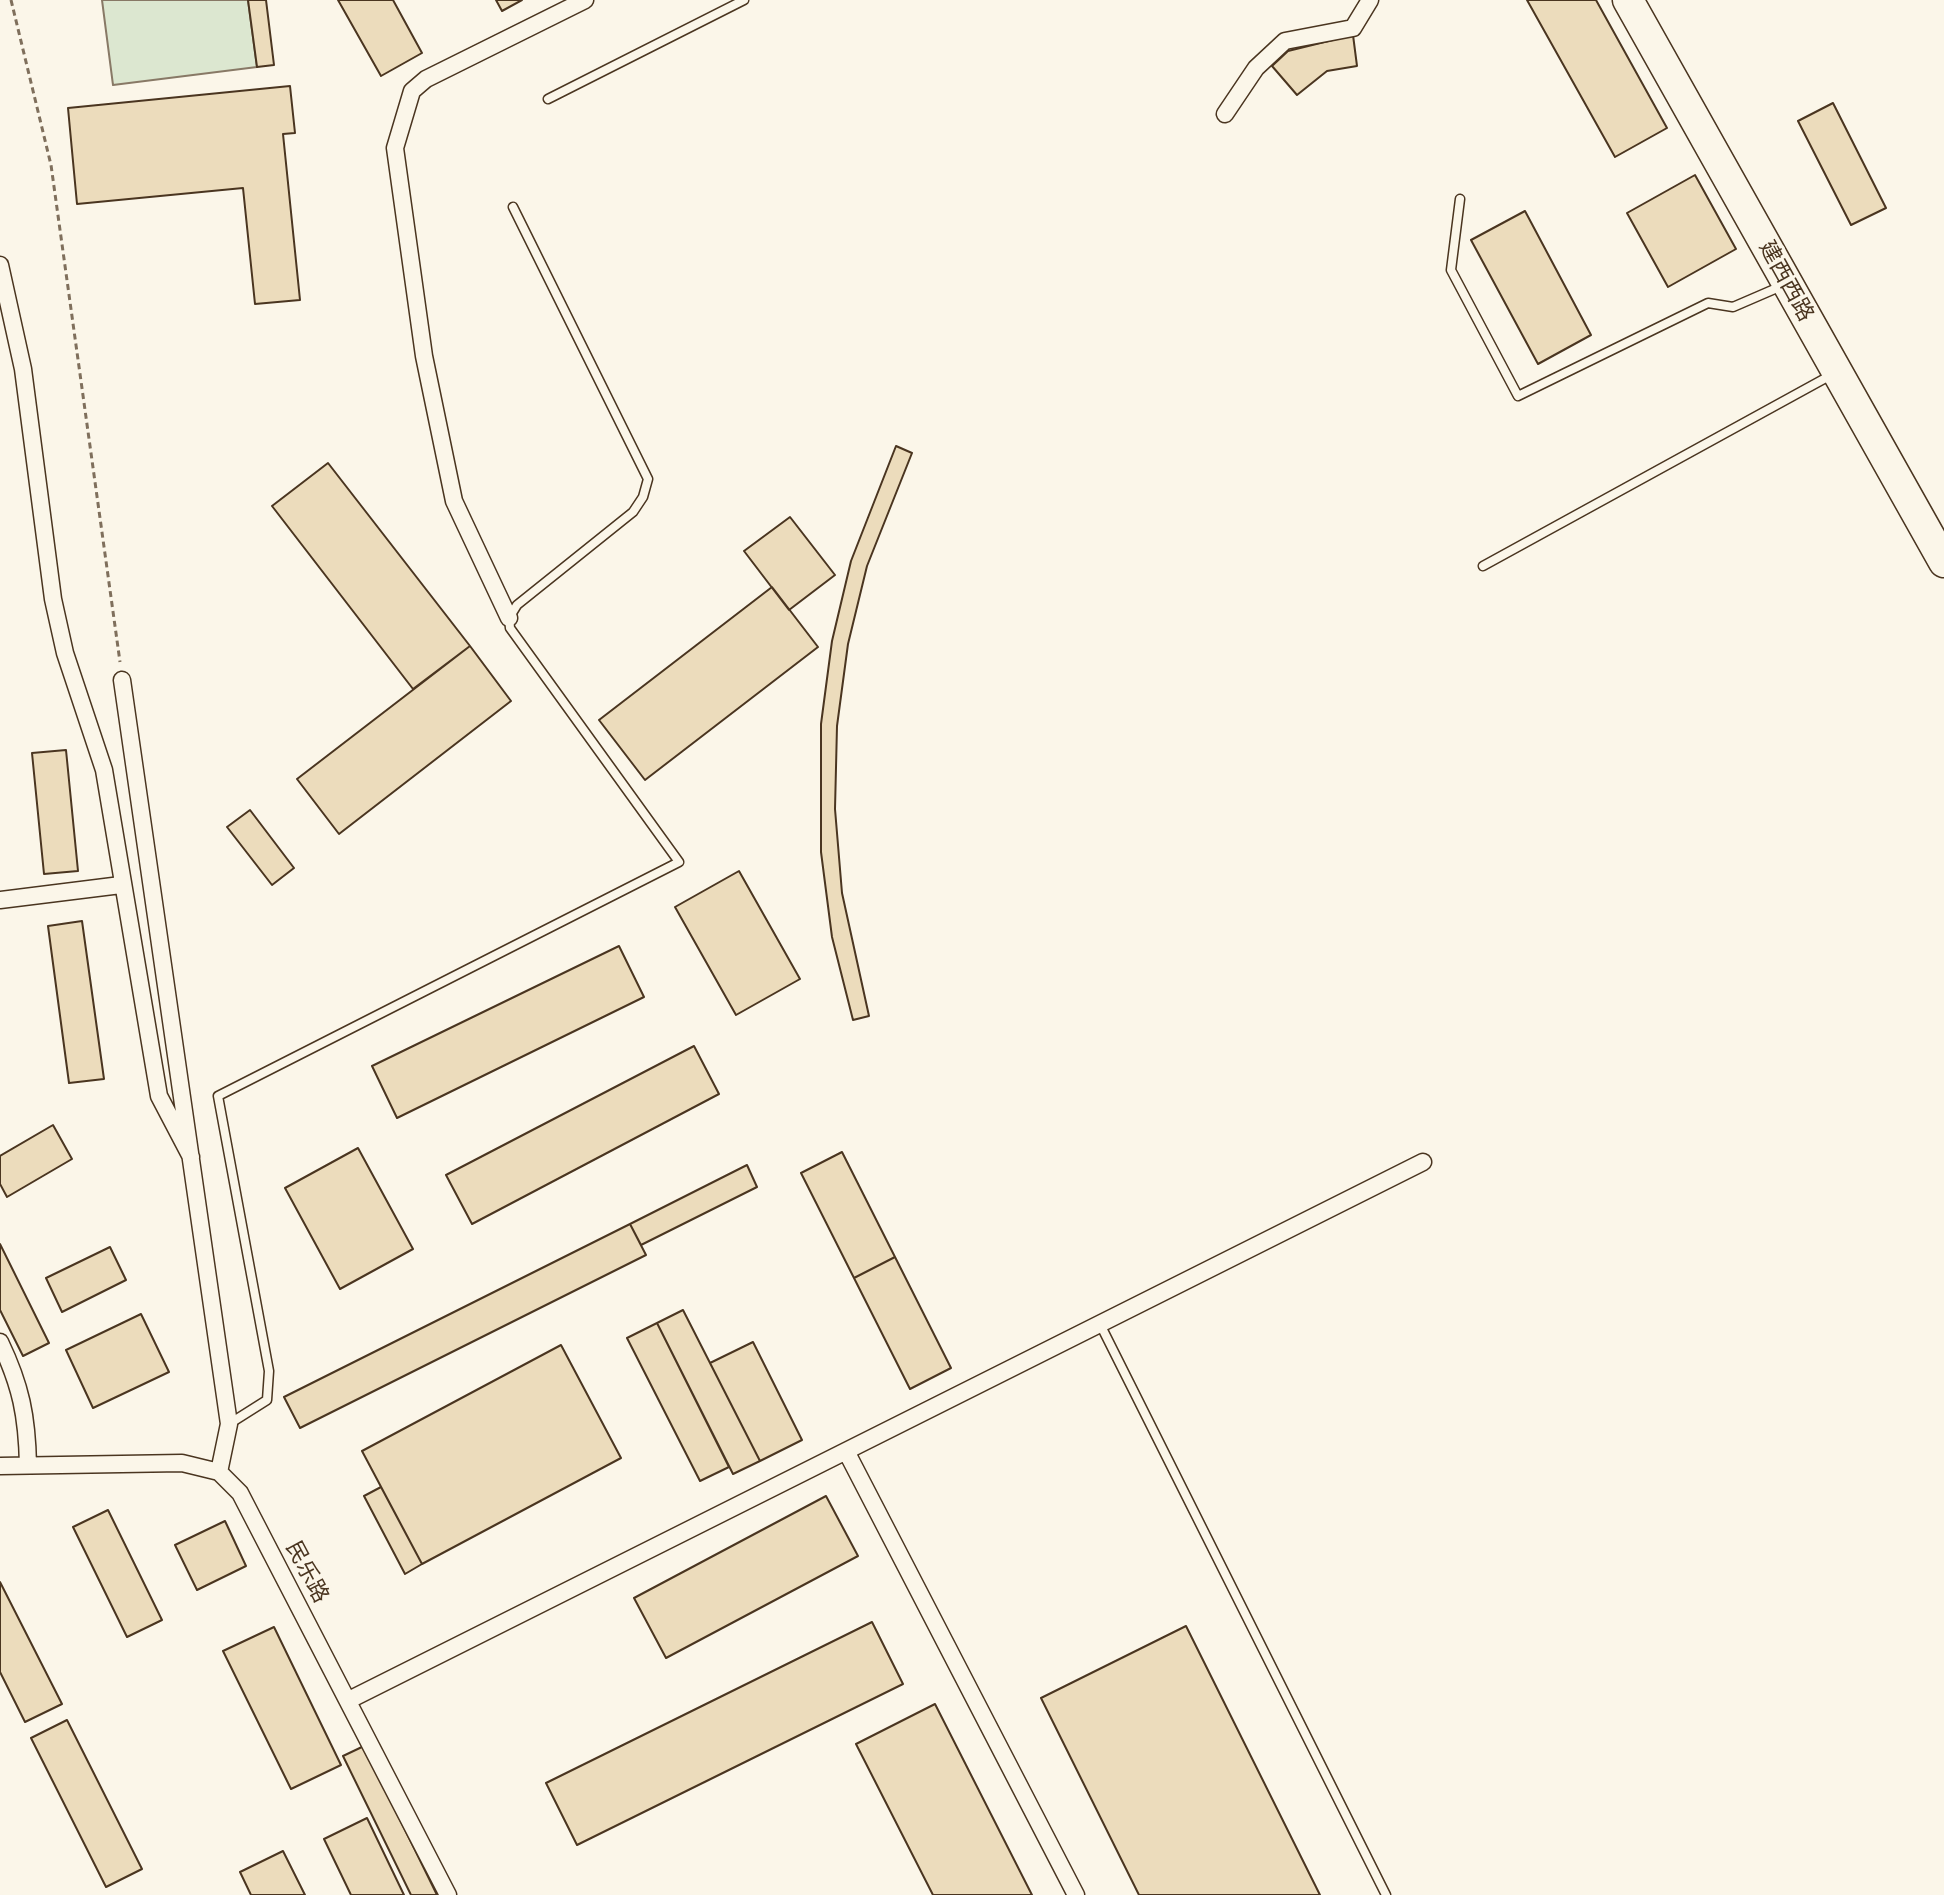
<!DOCTYPE html>
<html>
<head>
<meta charset="utf-8">
<style>
  body { margin:0 }
  canvas { display:block; background:#fbf6e9 }
</style>
</head>
<body>
<canvas width="1944" height="1895"></canvas>
<script>
const context = document.querySelector('canvas').getContext('2d');
context.lineJoin = 'round';
function fillPath(path, color) { context.fillStyle = color; context.fill(path, 'evenodd'); }
function trace(path, color, width, dash) { context.strokeStyle = color; context.lineWidth = width; context.lineCap = dash ? 'butt' : 'round'; context.setLineDash(dash || []); context.stroke(path); }
function label(font, color, halo, rows, align = 'center') {
  context.font = font + ' Inter,"Noto Sans SC",sans-serif'; context.lineWidth = 6; context.setLineDash([]); context.textBaseline = 'middle'; context.strokeStyle = halo; context.fillStyle = color; for (const [text, x, y, turn = 0] of rows) {
    context.save(); context.translate(x, y); context.rotate((+turn || 0) * Math.PI / 180); context.textAlign = isNaN(turn) ? turn : align; if (halo) context.strokeText(text, 0, 0); context.fillText(text, 0, 0); context.restore();
  }
}
const green = new Path2D(`
  M102 0H248L257 67 113 85Z`);
const building = new Path2D(`
  M248 0H266L274 65 257 67Z
  M338 0H393L422 53 381 76Z
  M496 0H522L502 11Z
  M1527 0H1596L1667 128 1615 157Z
  M1353 35 1357 66 1327 71 1297 95 1272 66 1288 51Z
  M290 86 295 133 283 134 300 300 255 304 243 188 77 204 68 108Z
  M1833 103 1886 208 1851 225 1798 121Z
  M1695 175 1736 249 1668 287 1627 213Z
  M1525 211 1591 335 1538 364 1471 240Z
  M896 446 912 453 867 566 848 644 837 726 835 809 842 893 869 1016 853 1020 832 937 821 852V724L832 641 851 561Z
  M328 463 470 646 413 689 272 506Z
  M790 517 835 575 789 610 744 551Z
  M772 587 818 647 645 780 599 720Z
  M470 646 511 701 339 834 297 779Z
  M66 750 78 871 44 874 32 753Z
  M250 810 294 868 272 885 227 827Z
  M739 871 800 979 736 1015 675 907Z
  M82 921 104 1079 69 1083 48 926Z
  M619 946 644 997 397 1118 372 1066Z
  M694 1046 719 1094 472 1224 446 1175Z
  M53 1125 72 1159 7 1197 0 1184V1156Z
  M358 1148 413 1249 340 1289 285 1188Z
  M842 1152 895 1257 854 1278 801 1173Z
  M747 1165 757 1187 641 1245 630 1224Z
  M630 1224 646 1255 300 1428 284 1397Z
  M0 1244 49 1343 23 1356 0 1310Z
  M110 1247 126 1280 62 1312 46 1278Z
  M895 1257 951 1368 910 1389 854 1278Z
  M683 1310 760 1461 733 1474 657 1323Z
  M141 1314 169 1372 93 1408 66 1350Z
  M657 1323 729 1467 700 1481 627 1338Z
  M753 1342 802 1440 760 1461 710 1363Z
  M561 1345 621 1458 422 1564 362 1451Z
  M381 1487 422 1564 405 1574 364 1496Z
  M826 1496 858 1556 666 1658 634 1598Z
  M108 1510 162 1620 127 1637 73 1527Z
  M225 1521 246 1566 197 1590 175 1545Z
  M0 1582 62 1704 25 1722 0 1672Z
  M872 1622 903 1684 577 1845 546 1783Z
  M1186 1626 1320 1895H1139L1041 1698Z
  M274 1627 341 1765 291 1789 223 1651Z
  M935 1704 1032 1895H933L856 1744Z
  M67 1720 142 1869 106 1887 31 1738Z
  M364 1746 437 1895H411L343 1756Z
  M367 1818 404 1895H351L324 1839Z
  M283 1851 305 1895H251L240 1872Z`);
const path = new Path2D(`
  M11 0 51 165 120 662`);
const lane = new Path2D(`
  M548 99 744 0
  M1460 199 1451 270 1518 396 1708 303 1733 307 1784 285
  M1483 566 1833 374
  M1100 1324 1386 1895
  M229 1424 267 1400 269 1371 218 1096 679 862 510 628 509 618 517 605 633 512 643 497 648 479 513 207`);
const street = new Path2D(`
  M1225 114 1256 68 1285 41 1353 28 1370 0
  M0 265 23 369 53 599 65 653 104 770 159 1096 191 1157
  M509 618 454 501 424 356 395 148 412 91 426 79 585 0
  M122 680 229 1424 219 1472
  M0 900 121 885
  M0 1342C21 1386 27 1416 28 1465
  M846 1451 1076 1895
  M0 1466 182 1463 219 1472 240 1493 448 1895
  M349 1700 1423 1162`);
const highway = new Path2D(`
  M1628 0 1944 562`);
const streetNames = [
  ["建西西路",1786,281,61],
  ["民乐路",307,1572,62]
];
fillPath(green, '#dce7d0');
trace(green, '#887966', 2);
fillPath(building, '#ecdcbc');
trace(building, '#4a3520', 2);
trace(lane, '#4a3520', 11);
trace(street, '#4a3520', 19);
trace(highway, '#4a3520', 33);
trace(path, '#7f6f5c', 3, [6, 4]);
trace(lane, '#fbf6e9', 8);
trace(street, '#fbf6e9', 16);
trace(highway, '#fbf6e9', 30);
label('22px', '#4a3520', '#fbf6e9', streetNames);
</script>
</body>
</html>
